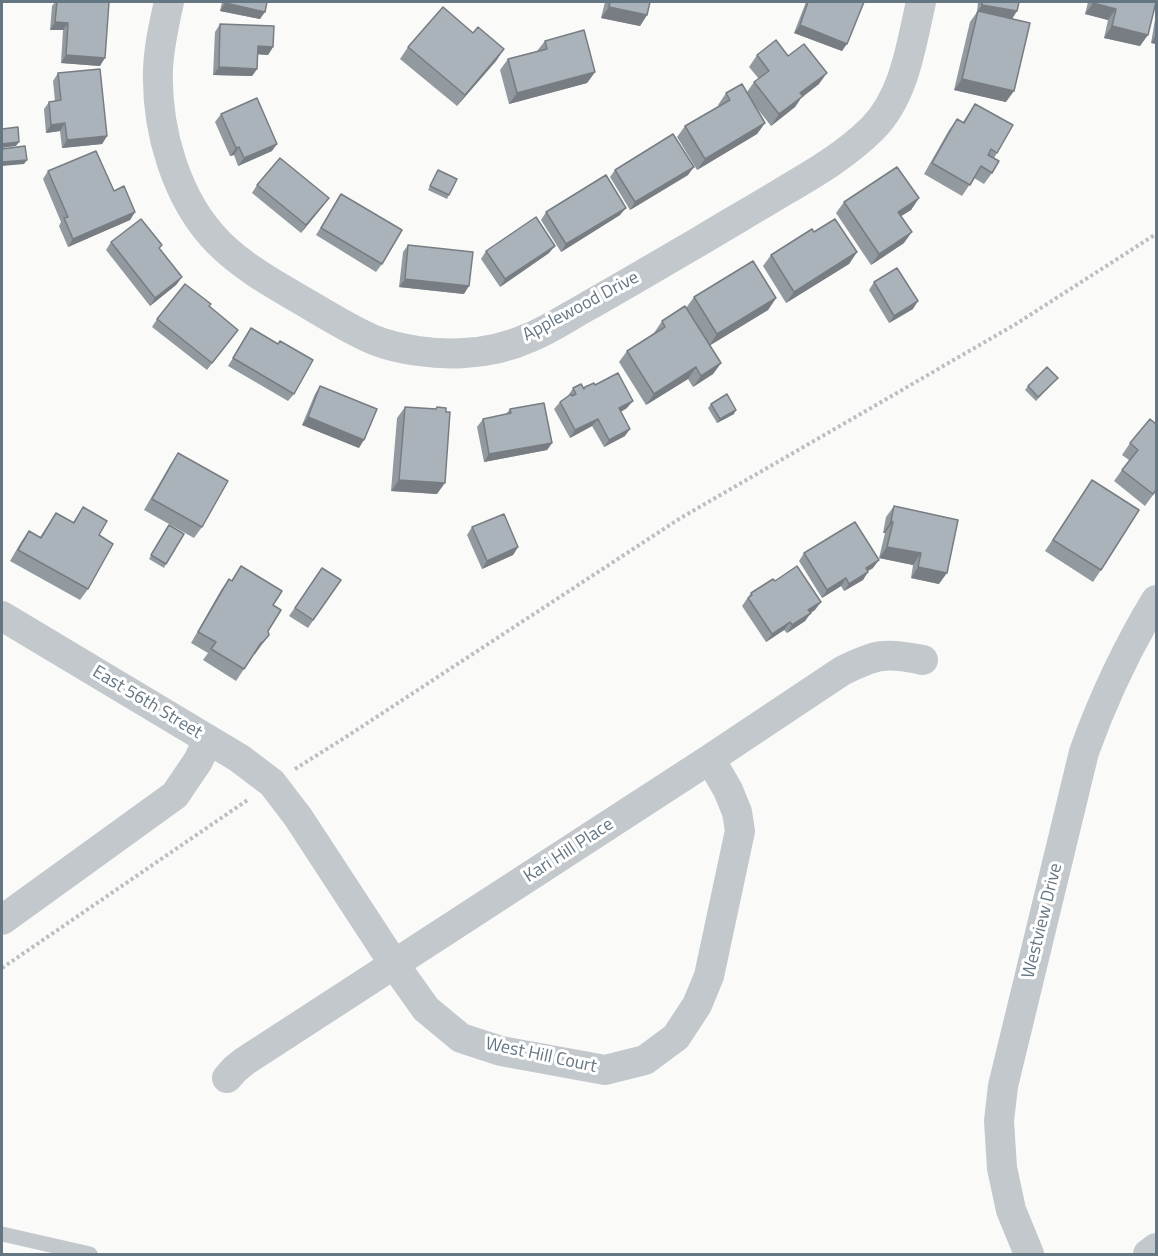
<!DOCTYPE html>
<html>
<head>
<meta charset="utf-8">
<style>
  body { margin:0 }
  #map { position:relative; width:1158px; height:1256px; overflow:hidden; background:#fafaf8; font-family:"Titillium Web",sans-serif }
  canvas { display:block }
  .frame { position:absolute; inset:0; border:3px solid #657683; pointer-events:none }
</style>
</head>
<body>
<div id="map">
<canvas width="1158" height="1256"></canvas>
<div class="frame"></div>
</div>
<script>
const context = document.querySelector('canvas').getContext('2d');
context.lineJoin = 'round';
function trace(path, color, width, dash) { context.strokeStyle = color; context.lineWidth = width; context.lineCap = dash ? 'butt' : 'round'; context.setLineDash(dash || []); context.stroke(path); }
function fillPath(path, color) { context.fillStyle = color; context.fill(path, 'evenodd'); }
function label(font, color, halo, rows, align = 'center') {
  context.font = font + ' "Titillium Web",sans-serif'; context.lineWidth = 6; context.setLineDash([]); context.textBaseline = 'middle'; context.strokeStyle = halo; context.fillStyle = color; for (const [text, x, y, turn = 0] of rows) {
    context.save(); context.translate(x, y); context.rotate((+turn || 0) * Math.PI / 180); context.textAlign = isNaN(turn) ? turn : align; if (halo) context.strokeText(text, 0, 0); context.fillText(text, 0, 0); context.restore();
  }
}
const path = new Path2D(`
  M295 769 349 735 679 519 1016 324 1156 234
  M2 968 249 799`);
const lane = new Path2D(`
  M2 1234 90 1254`);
const street = new Path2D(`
  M169 2C164 24 159 46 158 69 156 129 176 200 219 243 246 270 281 288 313 307 333 319 353 331 374 340 399 350 437 355 464 353 487 352 511 346 531 337 550 329 568 317 586 307 625 285 662 263 700 241 728 224 756 208 784 191 815 173 847 154 873 128 905 95 911 45 921 2
  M2 616 239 758 272 783 298 817 394 964 426 1009 461 1038 501 1051 605 1070 645 1060 676 1037 697 1005 709 976 740 831 737 812 728 790 710 759
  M2 920 175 795 198 761 208 740
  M227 1078 235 1069 245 1061 710 759 842 671C876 654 885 652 923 660
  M1029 1254 1011 1210 1002 1168 999 1121 1003 1086 1084 752C1103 699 1127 648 1156 600
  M1148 1254 1156 1248`);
const wall = new Path2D(`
  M55 2H109L100 66 61 63 63 30H50L52 6Z
  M222 2H267L260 19 220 11Z
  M605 2H650L647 15 640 26 601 18Z
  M806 2H864L842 51 794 33Z
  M978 2H1019L1012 19 1006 102 954 90 970 22 977 12Z
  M1088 2H1156L1140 46 1104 38 1108 20 1085 14Z
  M1156 14V44L1151 43Z
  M220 24 273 47 268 55 258 54 257 69 252 76 213 75 215 32Z
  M473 33 504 49 496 61 457 106 400 59 408 47Z
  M545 41 595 72 587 83 509 104 500 70 508 59 537 51Z
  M757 55 788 56 819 84 801 98 795 107 771 126 752 102 765 123 757 134 697 170 677 137 685 126 719 106 718 105 726 93 747 92 754 82 759 79 749 67Z
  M58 73 107 136 102 144 62 148 60 131 46 133 44 109 49 102 55 101 53 81Z
  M975 104 997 153 994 158 992 173 984 184 974 178 962 196 924 174 949 130 957 119 963 122Z
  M221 114 272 151 238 166 234 155 230 156 215 122Z
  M438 170 449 195 447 199 428 190Z
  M615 170 688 175 630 210 610 177Z
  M48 171 114 191 135 212 130 220 68 247 59 226 61 222 43 179Z
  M257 185 323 206 301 233 252 193Z
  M341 194 382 264 376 272 316 235Z
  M919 198 911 210 901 216 904 243 871 265 836 213 844 202Z
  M546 212 620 215 561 252 541 220Z
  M814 232 857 252 849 264 786 303 763 266 771 255Z
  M111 242 160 249 182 277 176 285 150 306 106 250Z
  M408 245 464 294 399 287 403 252Z
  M486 251 549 253 500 287 481 259Z
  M874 282 913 309 889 323 869 290Z
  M694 297 776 298 768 310 710 345 721 363 713 374 693 387 688 379 646 405 619 362 627 351 654 333 662 321 686 308Z
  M209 306 238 330 207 370 152 327 157 319Z
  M251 328 294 394 288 401 228 366Z
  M1058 378 1036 401 1025 390 1028 386Z
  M595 385 627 408 621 412 625 436 604 447 592 426 570 438 554 409 560 402 568 396 573 388 584 389Z
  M320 386 359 448 302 425 315 394Z
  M711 404 734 414 717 423 708 408Z
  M405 407 435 409 437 407V494L391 491 397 418Z
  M510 409 552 443 547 450 484 462 477 427 483 419 506 414Z
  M1156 424V491L1145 506 1114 481 1129 460 1122 455 1130 443Z
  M178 453 202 527 194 538 144 510 170 465Z
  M1092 480 1101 570 1093 582 1045 551Z
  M894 506 939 584 911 578 913 565 879 558 885 533H883L886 517Z
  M83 507 99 535 88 589 80 600 10 561 21 542 29 531 40 537 56 513 73 522Z
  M472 527 518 547 513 555 482 569 467 535Z
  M166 529V564L164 568 149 559Z
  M804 553 873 568 868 571 863 580 844 591 841 586 822 598 799 561Z
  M241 566 273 605 268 631 269 635 255 654H254L236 681 203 660 208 653 191 643 221 590 229 579 232 580Z
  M322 568 341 580 308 628 289 616Z
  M775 581 815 610 810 613 805 621 787 633 784 630 766 642 742 606 751 593Z`);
const shadedWall = new Path2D(`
  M225 3 265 12 260 19 220 11Z
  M1093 3 1116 9 1108 20 1085 14Z
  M982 5 1017 11 1012 19 976 13Z
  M609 7 647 15 640 26 601 18Z
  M55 22 68 23 63 30H50Z
  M800 25 847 44 842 51 794 33Z
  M1112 26 1148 35 1140 46 1104 38Z
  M1156 35V44L1151 43Z
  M258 46 273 47 268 55 253 54Z
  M504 49 496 61 457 106 465 95Z
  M66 55 105 58 100 66 61 63Z
  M219 67 257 69 252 76 213 75Z
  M595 72 587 83 509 104 517 93Z
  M827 73 819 84 801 98 795 107 771 126 779 114 800 93Z
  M962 79 1014 91 1006 102 954 90Z
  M65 123 60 131 46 133 51 125Z
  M765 123 757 134 697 170 705 159Z
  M107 136 102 144 62 148 67 140Z
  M19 142 16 146 2 148V144Z
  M277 144 272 151 238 166 244 158Z
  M239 147 234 155 230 156 236 148Z
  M27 160 24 164 2 166V162Z
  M694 167 688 175 630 210 635 202Z
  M329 198 323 206 301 233 306 225Z
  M919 198 911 210 890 223 898 212Z
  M626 208 620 215 561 252 566 244Z
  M135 212 130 220 68 247 73 239Z
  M912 232 904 243 871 265 879 254Z
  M555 246 549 253 500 287 505 279Z
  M857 252 849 264 786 303 794 292Z
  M182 277 176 285 150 306 155 298Z
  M405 279 469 286 464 294 399 287Z
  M776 298 768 310 709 346 717 334Z
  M918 301 913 309 889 323 894 316Z
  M721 363 713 374 693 387 701 376Z
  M696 367 688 379 646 405 654 394Z
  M633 401 627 408 614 415 619 408Z
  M736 410 734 414 717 423 720 419Z
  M308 417 364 440 359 448 302 425Z
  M598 419 592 426 570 438 575 430Z
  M630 429 625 436 604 447 609 440Z
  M552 443 547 450 484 462 489 454Z
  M399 480 445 483 437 494 391 491Z
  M891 521 893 522 885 533H883Z
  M518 547 513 555 482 569 487 561Z
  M887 547 921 553 913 565 879 558Z
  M879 560 873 568 860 575 866 568Z
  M918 567 947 573 939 584 911 578Z
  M868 572 863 580 844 591 849 584Z
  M846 578 841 586 822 598 827 590Z
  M821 602 815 610 803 618 808 610Z
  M811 613 805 621 787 633 792 625Z
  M790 622 784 630 766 642 772 634Z
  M263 642 255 654H253L261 643Z`);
const building = new Path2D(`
  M57 2H109L105 58 66 55 68 23 55 22Z
  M225 2H267L265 12 225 3Z
  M610 2H650L647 15 609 7Z
  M808 2H864L847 44 800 25Z
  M982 2H1019L1017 11 982 5Z
  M1094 2H1156L1148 35 1112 26 1116 9 1093 3Z
  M443 7 473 33 478 27 504 49 465 95 408 47Z
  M978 11 1030 23 1014 91 962 79Z
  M220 24 274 26 273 47 258 46 257 69 219 67Z
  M584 30 595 72 517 93 508 59 547 49 545 41Z
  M776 40 788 56 804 44 827 73 800 93 803 96 779 114 754 82 769 71 757 55Z
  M100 69 107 136 67 140 65 123 51 125 49 102 61 100 58 73Z
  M742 84 765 123 705 159 685 126 730 100 726 93Z
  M257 98 277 144 244 158 239 147 236 148 221 114Z
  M975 104 1013 125 997 153 991 149 988 155 999 161 992 173 981 166 970 185 932 163 957 119 964 123Z
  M18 127 19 142 2 144V129Z
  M673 134 694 167 635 202 615 170Z
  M25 146 27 160 2 162V149Z
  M96 151 114 191 124 186 135 212 73 239 64 218 68 217 48 171Z
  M280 158 329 198 306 225 257 185Z
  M897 167 919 198 898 212 912 232 879 254 844 202Z
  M438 170 457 179 449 195 430 186Z
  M606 175 626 208 566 244 546 212Z
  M341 194 402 230 382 264 321 228Z
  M536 217 555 246 505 279 486 251Z
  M141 219 162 245 159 248 182 277 155 298 111 242Z
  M835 219 857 252 794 292 771 255 812 229 814 232Z
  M408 245 473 252 469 286 405 279Z
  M753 261 776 298 717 334 694 297Z
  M897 268 918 301 894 316 874 282Z
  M185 284 211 304 209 306 238 330 212 363 157 319Z
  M685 306 721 363 701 376 696 367 654 394 627 351 665 327 662 321Z
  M251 328 278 344 280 341 313 360 294 394 233 358Z
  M1047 367 1058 378 1038 397 1028 386Z
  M618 373 633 401 619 408 630 429 609 440 598 419 575 430 560 402 571 394 572 396 576 394 573 388 581 384 584 389 585 387 594 383 595 385Z
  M320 386 377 409 364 440 308 417Z
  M727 394 736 410 720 419 711 404Z
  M544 403 552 443 489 454 483 419 511 413 510 409Z
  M405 407 436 409 437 407 446 408V412H450L445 483 399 480Z
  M1150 419 1156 424V490L1153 494 1122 470 1138 450 1130 443Z
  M178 453 228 481 202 527 152 499Z
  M1092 480 1139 510 1101 570 1053 540Z
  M894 506 958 520 947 573 918 567 921 553 887 547 893 522 891 521Z
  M83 507 107 521 99 535 113 544 88 589 18 550 29 531 41 538 56 513 74 523Z
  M504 514 518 547 487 561 472 527Z
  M855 522 879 560 866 568 868 572 849 584 846 578 827 590 804 553Z
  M169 525 184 534 166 564 151 555Z
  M241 566 282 591 273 605 281 610 268 631 269 635 263 642 261 643 244 669 211 649 216 642 198 632 229 579 232 581Z
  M797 566 821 602 808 610 811 613 792 625 790 622 772 634 748 598 752 595 751 593 773 579 775 581Z
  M322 568 341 580 313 620 295 608Z`);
const streetNames = [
  ["Applewood Drive",581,307,-28],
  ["East 56th Street",147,703,31],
  ["Kari Hill Place",569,851,-33],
  ["Westview Drive",1043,921,-76],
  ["West Hill Court",541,1056,12]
];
trace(path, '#bbbfc2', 4, [3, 3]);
trace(lane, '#c3c8cc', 15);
trace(street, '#c3c8cc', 30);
fillPath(wall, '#929a9f');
fillPath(shadedWall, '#777d82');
fillPath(building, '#aab3b9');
trace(building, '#777d82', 1.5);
label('18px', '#657683', '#fff', streetNames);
</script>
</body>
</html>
